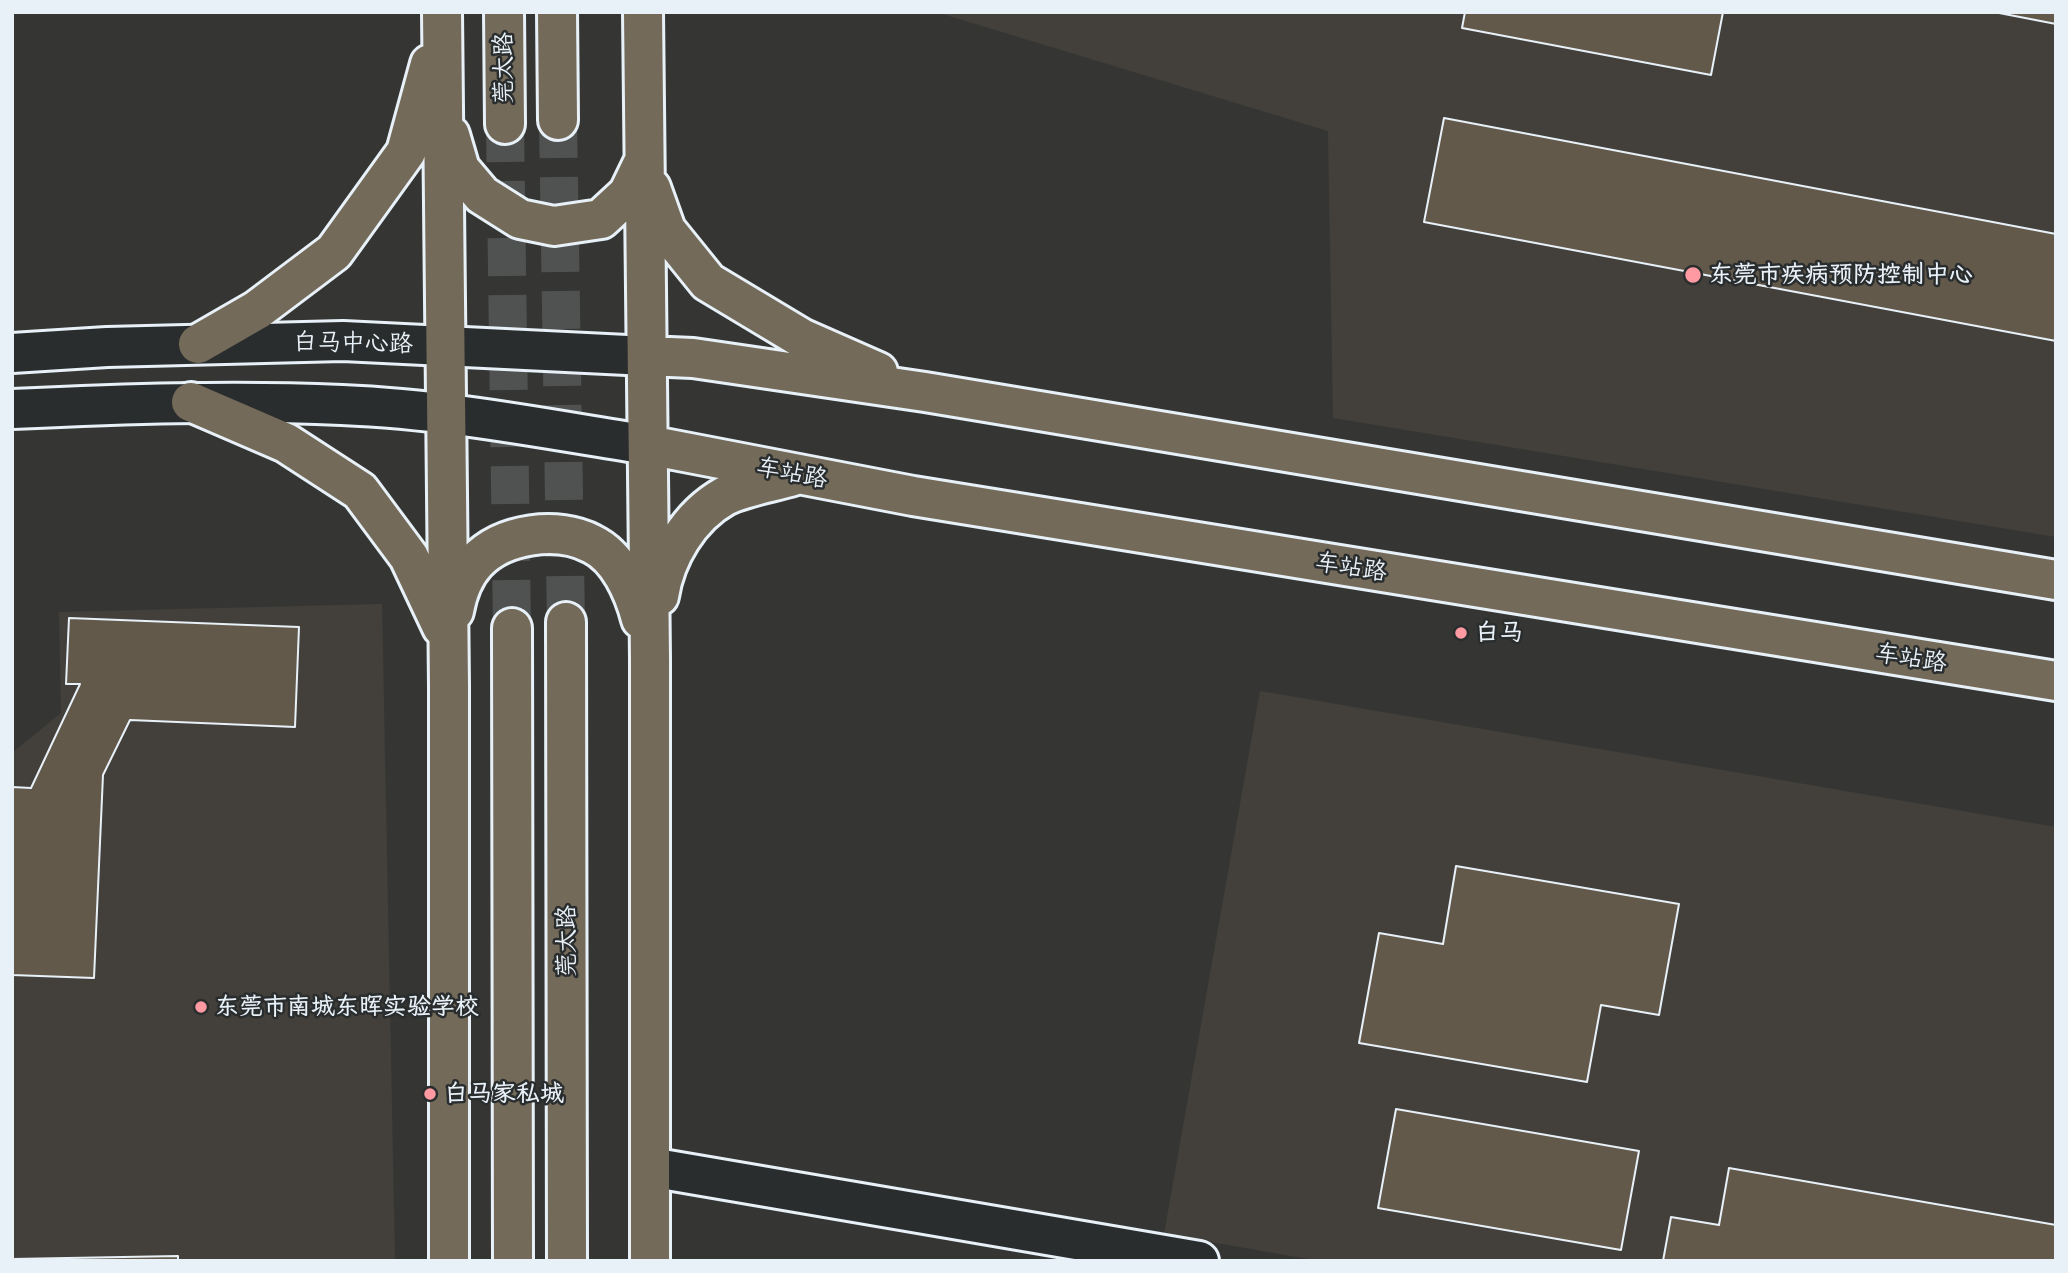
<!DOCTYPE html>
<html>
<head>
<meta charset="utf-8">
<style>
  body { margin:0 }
  #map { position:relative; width:2068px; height:1273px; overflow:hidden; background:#353634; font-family:Mali,sans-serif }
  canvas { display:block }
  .frame { position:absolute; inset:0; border:14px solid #e8f1f8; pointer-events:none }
</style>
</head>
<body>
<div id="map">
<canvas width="2068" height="1273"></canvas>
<div class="frame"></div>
</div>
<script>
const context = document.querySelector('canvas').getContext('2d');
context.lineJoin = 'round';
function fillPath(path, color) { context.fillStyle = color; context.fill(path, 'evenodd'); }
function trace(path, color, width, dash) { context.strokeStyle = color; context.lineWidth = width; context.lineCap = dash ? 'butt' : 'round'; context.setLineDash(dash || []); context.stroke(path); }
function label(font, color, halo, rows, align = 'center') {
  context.font = font + ' Mali,"LXGW WenKai TC",sans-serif'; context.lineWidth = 5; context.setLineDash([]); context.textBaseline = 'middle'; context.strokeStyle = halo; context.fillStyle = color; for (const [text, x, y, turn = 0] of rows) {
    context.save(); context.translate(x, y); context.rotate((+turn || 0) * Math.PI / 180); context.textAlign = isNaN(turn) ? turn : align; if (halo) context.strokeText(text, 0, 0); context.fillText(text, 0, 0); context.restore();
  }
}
const built = new Path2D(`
  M936 12H2056V537L1333 418 1328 131Z
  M382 604 395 1261H12V753L61 713 59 612Z
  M1260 691 2056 827V1261H1320L1164 1234Z`);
const building = new Path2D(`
  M1465 12H1723L1711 75 1462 28Z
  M1994 12H2056V24Z
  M1444 118 2056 234V341L1424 222Z
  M69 618 299 627 295 727 130 720 103 775 94 978 12 975V787L31 788 80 684H66Z
  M1456 866 1679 904 1659 1015 1601 1005 1587 1082 1359 1043 1379 933 1443 944Z
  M1396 1109 1639 1151 1621 1250 1378 1208Z
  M1729 1168 2056 1225V1261H1663L1671 1217 1719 1225Z
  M178 1256V1261H12V1259Z`);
const majorTunnel = new Path2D(`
  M558 120 566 622
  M505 124 512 628`);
const minor = new Path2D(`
  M12 353 107 347 343 341 647 356
  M12 409C122 404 232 400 342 405 445 409 547 429 648 445
  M650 1167 1199 1261`);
const major = new Path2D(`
  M442 12 449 686V1261
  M504 12 505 124
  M557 12 558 120
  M643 12 650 659V1261
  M450 135 460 169 482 195 520 219 554 226 601 219 628 194 643 163
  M651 188 666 230 708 282 803 339 878 372
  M198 344 257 310 334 252 406 152 430 64
  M647 356 693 358 925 392 2056 580
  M191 402 286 443 360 491 409 557 442 627
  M648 445 913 496 2056 681
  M659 596C665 557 689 516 725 496 743 487 773 482 793 476
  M454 611C457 594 463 576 476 562 503 533 558 526 592 544 619 557 634 592 641 619
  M566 622 567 1261
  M512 628 513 1261`);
const markers = [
  [1693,275,9,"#ff9aa2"],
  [1461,633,7,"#ff9aa2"],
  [201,1007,7,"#ff9aa2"],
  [430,1094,7,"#ff9aa2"]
];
const streetNames = [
  ["莞太路",504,68,-90],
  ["白马中心路",353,343,1],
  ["车站路",792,473,11],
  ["车站路",1351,567,9],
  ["车站路",1911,658,9],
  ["莞太路",567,941,-90]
];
const poiNames = [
  ["东莞市疾病预防控制中心",1709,275],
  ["白马",1475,633],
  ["东莞市南城东晖实验学校",215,1007],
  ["白马家私城",444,1094]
];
fillPath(built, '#43403b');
fillPath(building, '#63594b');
trace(building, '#e8f1f8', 2);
trace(majorTunnel, '#505251', 38, [38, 19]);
trace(minor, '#e8f1f8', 44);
trace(major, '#e8f1f8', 44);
trace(minor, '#2a2d2e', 38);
trace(major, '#746a5a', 38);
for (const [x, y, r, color] of markers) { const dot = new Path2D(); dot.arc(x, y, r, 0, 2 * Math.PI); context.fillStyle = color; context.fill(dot); trace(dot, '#2a2d2e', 2.5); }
label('24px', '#e8f1f8', '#2a2d2e', streetNames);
label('bold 24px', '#e8f1f8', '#2a2d2e', poiNames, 'left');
</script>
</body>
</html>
